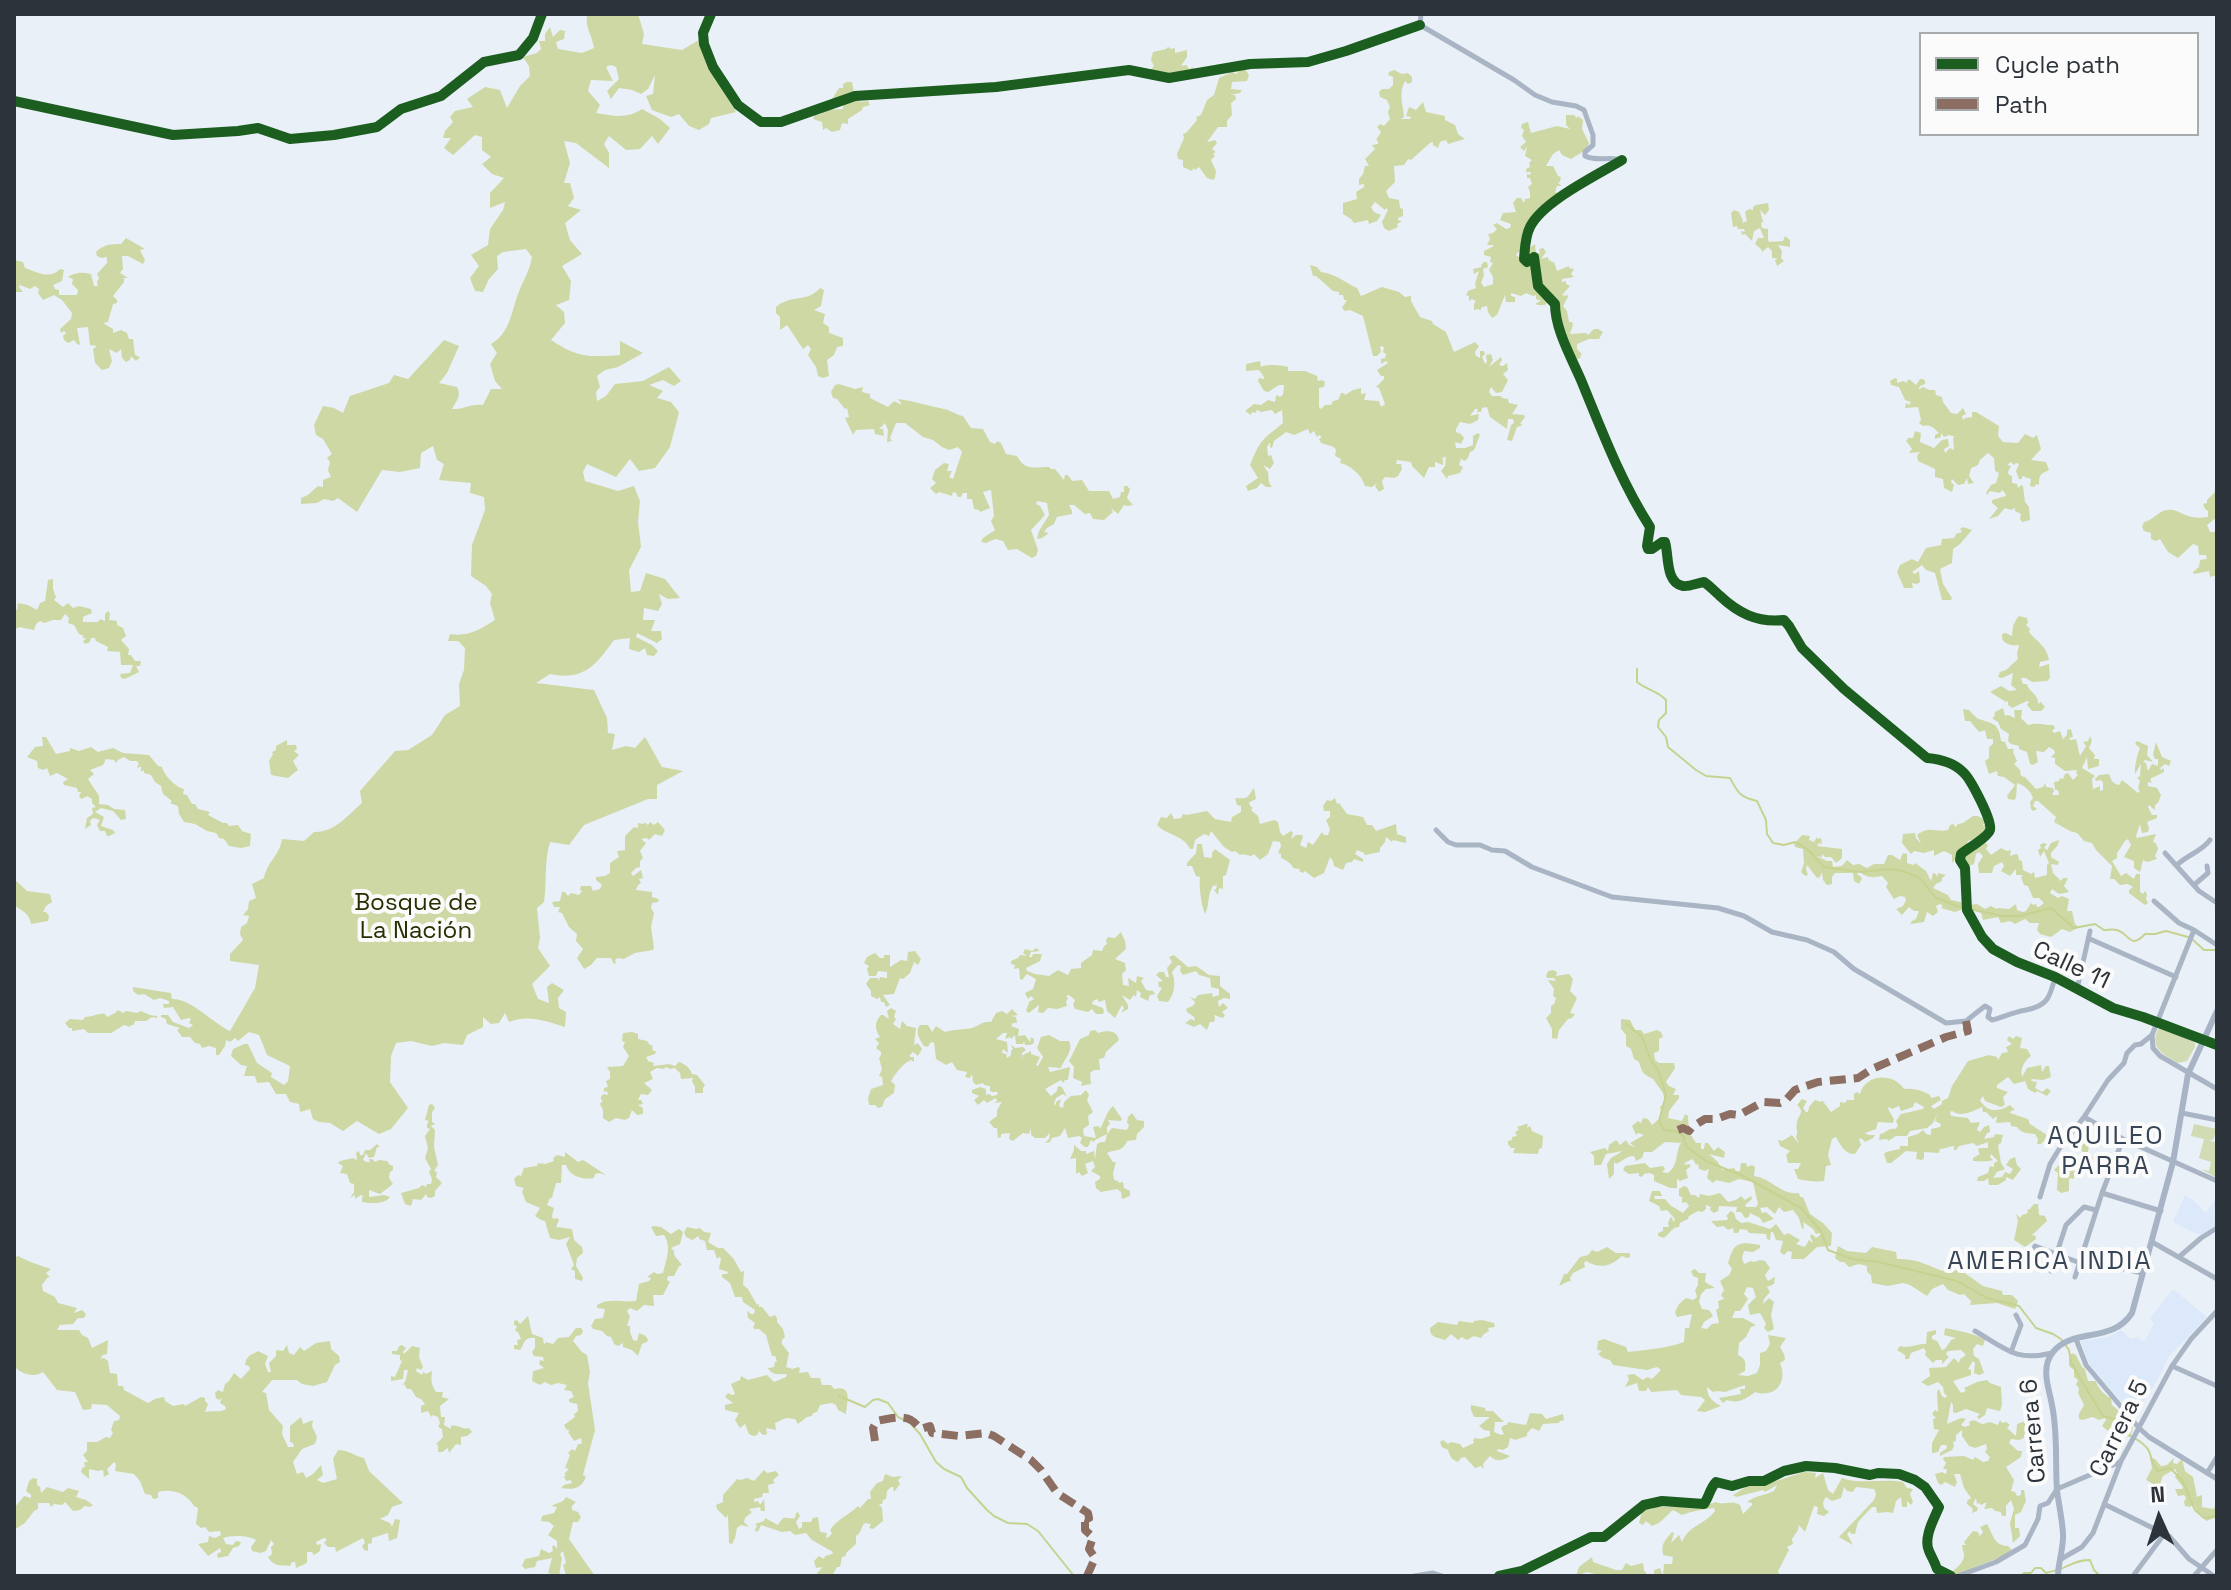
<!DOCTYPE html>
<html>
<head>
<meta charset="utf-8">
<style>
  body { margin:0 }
  #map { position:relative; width:2231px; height:1590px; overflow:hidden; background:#eaf0f7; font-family:"Space Grotesk",sans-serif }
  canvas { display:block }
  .frame { position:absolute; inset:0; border:16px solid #2c333b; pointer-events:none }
  .legend { position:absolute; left:1919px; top:32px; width:280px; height:104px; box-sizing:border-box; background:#fbfbfb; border:2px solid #a8abae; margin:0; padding:10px 14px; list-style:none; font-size:24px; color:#2c333b }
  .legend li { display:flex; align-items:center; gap:16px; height:40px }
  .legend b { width:40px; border:2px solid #a8abae }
  .north { position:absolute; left:2119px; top:1478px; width:80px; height:80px; -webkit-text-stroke:6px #fbfbfb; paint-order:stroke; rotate:357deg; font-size:22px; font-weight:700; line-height:32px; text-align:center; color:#2c333b }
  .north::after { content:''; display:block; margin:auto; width:28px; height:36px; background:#2c333b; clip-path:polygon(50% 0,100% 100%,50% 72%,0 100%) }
</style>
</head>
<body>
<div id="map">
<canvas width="2231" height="1590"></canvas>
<div class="frame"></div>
<ul class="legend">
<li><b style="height:10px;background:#1b5e20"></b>Cycle path</li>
<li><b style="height:10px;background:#8d6e63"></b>Path</li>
</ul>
<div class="north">N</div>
</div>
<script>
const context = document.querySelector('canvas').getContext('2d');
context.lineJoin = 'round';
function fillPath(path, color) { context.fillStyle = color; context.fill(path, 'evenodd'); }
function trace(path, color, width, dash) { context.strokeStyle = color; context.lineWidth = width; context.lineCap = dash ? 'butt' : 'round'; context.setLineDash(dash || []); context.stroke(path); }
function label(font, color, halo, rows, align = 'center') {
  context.font = font + ' "Space Grotesk",sans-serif'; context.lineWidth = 8; context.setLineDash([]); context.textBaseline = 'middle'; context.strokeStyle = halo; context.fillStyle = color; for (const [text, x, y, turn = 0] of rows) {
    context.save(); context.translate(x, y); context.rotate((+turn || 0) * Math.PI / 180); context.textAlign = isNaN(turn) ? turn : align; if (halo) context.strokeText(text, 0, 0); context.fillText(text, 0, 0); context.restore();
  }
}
const built = new Path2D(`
  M2185 1195 2195 1202 2206 1213 2217 1197V1226L2202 1235 2194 1233 2173 1222Z
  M2173 1289 2207 1317 2168 1358 2158 1379 2134 1417 2088 1362 2081 1341 2108 1337 2121 1330 2128 1337 2133 1339 2137 1337 2144 1342 2154 1324 2150 1318Z`);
const green = new Path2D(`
  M2159 1028 2167 1029 2195 1043V1047L2187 1061 2178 1063C2163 1055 2148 1046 2159 1028Z
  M2194 1124 2217 1129 2213 1140H2209L2217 1143V1178L2201 1169 2209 1171 2211 1162 2199 1158 2204 1139 2191 1136Z`);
const forest = new Path2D(`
  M587 14H638L644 34 642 44 682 50 699 40 712 72 736 112 711 118 709 124 699 130 689 126 679 114 671 117 652 110 646 96 653 94 655 75 648 89 641 94 632 90 619 88 611 99 607 91 619 79 616 67 611 65 606 67 613 81 591 80 588 91 600 105 596 113C614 116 627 119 642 109L660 119 670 128 658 144 652 136 640 149 626 150 609 136 604 144 609 153V168L576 143 564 141 570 163 564 183H570L574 198 568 206 581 210 565 223 570 240 582 254 562 266 571 281 569 300 556 305 564 312 565 323 551 340C578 358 589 357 620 355V341L643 353 618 367 605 370 597 376 600 387 596 392 597 401 606 396 615 384 643 381 669 367 681 381 674 386 663 380 649 385 663 391 657 398 671 402 679 412 670 447 655 468 639 471 630 459 616 477 587 464 583 472 585 481 618 491 634 486 640 501 638 522 641 547 629 570 631 592 640 591 646 573 665 579 680 598 668 599 659 594 662 604 658 611 644 608 643 620H655L651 631H661L662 639 657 643 637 633 636 637 652 645 658 651 654 656 647 655 645 648 639 652 629 649 630 638 614 640C596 665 584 681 550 674L536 683 594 690 607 718 608 733 615 734 612 750 626 746 635 748 645 737 662 767 683 771 657 785V799H648L584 825 569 845 550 842C544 861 547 882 544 902L537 908 540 938 538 948 550 966 532 984 538 999 549 1003 547 987 552 983 564 990 558 998 559 1008 566 1012 565 1027C546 1021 528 1014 509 1022L505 1013 499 1023 491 1024 483 1017V1027L467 1035 463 1045 444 1043 432 1046 411 1041 396 1043 391 1056 390 1082 408 1108 391 1129 379 1134 357 1121 343 1131 330 1123 319 1122 313 1119 310 1109 300 1112 299 1104 290 1102 286 1094H276L269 1082 257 1083 255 1076H244L247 1066 241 1065 231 1056 233 1049 244 1044H248L257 1063 272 1073 271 1077 284 1085 288 1081 290 1066 267 1055 259 1035 249 1032 238 1041 235 1038 230 1042 226 1040 225 1046 219 1055H216V1048L209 1046 202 1048 200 1044 195 1043 190 1037H182L177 1030 180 1028 167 1024 166 1019 161 1017V1015H168L173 1022 189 1028 193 1025 189 1023 191 1019 189 1018 181 1020 173 1007 164 1008 163 1004H169V1001L160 998 154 1000 144 994 138 995 133 991V987L171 993 172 999C190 998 213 1023 230 1031L255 988 259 965 230 961V954L243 940 240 934 241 927 247 923 249 916 243 915 248 909 249 901 256 898 252 884 264 878C267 862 280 855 282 839L304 841 314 832C334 833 348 815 362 803L360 791 395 751 408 750 432 735 445 715 460 706 459 684 464 670 465 648 458 641H448L450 634C468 637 481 629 495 620L490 603 492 594 486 586 471 576 472 545 485 510 484 497 470 493 471 483 439 480 444 464 437 460 433 446 421 453 420 468 400 472 382 470 357 512 338 498 333 501 324 499 317 503 301 504V498L308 495 318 486 323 487V480L331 477 328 470 330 462 327 458 332 454 323 439 316 435 314 425 323 406 334 408 343 413 350 396 389 383 394 375 408 379 444 340 459 346 447 373 439 383 457 387C462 396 456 401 452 409 463 410 470 403 483 405L491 389H502L495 381 490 364 497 353 491 344C510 333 511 313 518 294 523 281 530 270 532 257L526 249 503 252 497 256 498 269 489 279 483 292 475 291 470 278 479 266 471 255 488 245 490 229 503 210 505 202 490 208V193L504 178 492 174 482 164 491 157 482 150V137L475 135 453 155 444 148 451 138H443L445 131 453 122 450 117 455 111 473 107 467 99 485 87 500 90 507 108 520 86 530 76 529 66 523 57 537 53 541 49 539 41H545V34L550 27 553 37 560 30 565 31 564 39 556 42 558 49 582 53 594 48C592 34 585 29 587 14Z
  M1168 47 1171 49 1175 48V53L1187 50V57L1181 66 1186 65 1190 70 1192 67 1197 71 1199 69 1201 72 1199 77C1182 78 1166 82 1149 79L1148 72 1154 66 1151 60 1153 52 1166 49Z
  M1239 68H1244L1249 75 1247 81 1232 82 1231 89 1242 90 1240 93 1230 95H1235L1236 99 1231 103 1232 115 1227 121V127H1218L1207 142 1215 140 1217 143 1212 149 1216 152 1213 154 1215 156 1211 160 1216 171 1215 178 1213 180 1207 178 1199 167 1195 170 1193 168 1192 171 1183 167V160L1178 159 1177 154 1184 138 1183 134 1186 133 1197 120 1196 117 1201 115 1207 100 1214 95 1219 78 1232 72 1237 74Z
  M1394 70 1402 74 1408 73 1412 77V82L1408 84 1405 81C1398 94 1403 104 1404 117L1401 119H1410L1411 117 1406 116 1409 107 1416 110 1423 102 1426 112 1445 116V120L1455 125 1458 134 1465 139 1448 144 1446 140 1440 142 1438 148 1433 145V142L1430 143 1411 160 1408 159 1404 165 1394 166 1395 182 1386 191 1389 198 1399 200 1400 208 1403 209V216L1398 218V220L1402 221 1397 224 1398 227 1389 231 1384 228 1382 222 1388 210 1386 208 1385 210 1375 202 1371 207 1374 212 1381 215 1377 221 1369 224 1368 220 1354 223 1351 219 1343 214V203L1357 199 1356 192 1364 187V184L1359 185V179L1363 174 1365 166H1369L1365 159 1375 149 1372 145 1378 144V141L1376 140 1381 132 1377 127 1380 124 1384 126 1390 119 1388 112 1390 107 1387 100 1380 97 1379 92 1382 89H1389L1393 85V77L1388 75 1389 72Z
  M847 82H852L854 93 860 102 868 101 870 105 863 107 862 110 848 119V124L842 123 840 130 832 132 826 128 823 130 822 122 813 119 815 115 821 114 825 110 843 109V104L853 102V99L833 102 832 99 839 88H843V84Z
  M1566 115H1574L1577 118 1578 116 1583 120 1582 129 1589 143 1587 149 1571 159 1562 155 1559 150 1553 154 1546 166H1553L1558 176 1561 177 1560 182 1558 183 1562 186H1557L1555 192 1559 194 1548 207 1533 217 1526 232 1523 234 1524 252H1518L1516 255 1528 264 1534 255H1529L1528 249 1535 244 1536 253H1540L1539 249 1543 248 1546 252 1541 259 1548 257 1549 261 1551 260V262H1554L1557 271 1569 266V268L1574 269 1571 274 1574 277 1562 279V282L1566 281V284L1570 286 1562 295 1566 296 1567 294 1568 297 1563 306 1567 311 1569 322H1572L1573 325 1570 334 1586 333 1588 335 1594 329H1598L1603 332 1599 339H1589L1577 344V349L1582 354 1580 356 1581 358 1573 360 1565 349 1562 350 1561 346 1566 336 1562 337 1557 335 1555 327 1557 324 1553 319 1554 306 1549 300 1545 305H1537L1536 303 1541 301 1536 299V295L1533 296 1526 293 1521 296 1511 293V296L1515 297V302H1506L1505 295 1497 315 1492 318 1488 312 1487 306 1482 307 1480 311 1479 309 1474 310V304L1476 301 1472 299 1469 301V296L1466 295 1468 291 1476 288 1475 284 1479 271 1474 274 1473 269 1482 267 1481 265 1484 262H1487L1488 267 1483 269 1484 275 1481 283 1484 287 1493 284V277L1489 270 1493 263 1490 262 1491 257 1484 255V251L1494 246 1492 245H1487L1490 239 1488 234 1493 233 1497 229 1493 225 1497 223 1506 229 1510 228 1511 224 1500 220 1503 213 1516 212 1513 203 1517 198H1521L1524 203 1525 199 1530 198V192L1528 187 1532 184 1530 178H1527V174L1530 175 1531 172H1526V169L1530 167 1529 163 1532 160 1525 156 1527 146 1524 151 1520 147 1526 142 1522 136 1524 130 1521 128 1522 124 1528 122 1531 133 1557 126 1570 129 1566 125Z
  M1768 203 1769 210 1765 215 1760 210 1763 222 1761 223 1762 228 1768 229V240L1769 242 1783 241 1785 236 1790 240V247L1778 245 1782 251 1781 258 1784 261 1777 266 1775 260 1778 258H1772V251L1768 247 1762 252 1761 249 1755 244 1758 238H1764L1760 228 1754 231 1752 241 1745 234 1742 235 1741 231 1745 232 1744 229H1738L1737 226 1733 227 1731 213 1734 210 1739 212 1743 221 1742 223 1747 221 1745 212 1749 209 1753 210V207L1756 205Z
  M126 238 145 249 140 250 145 260 143 264 128 256H122L123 269 120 273 128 278H124V282L113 296 117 300V303L113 304 108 322 103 323 113 329V333L121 330 127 333 129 339H133L135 355 140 357 136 361 131 356 130 360 126 362 122 358 121 349 117 353 109 349 112 361 109 368 102 370 95 363 93 349 97 346 90 345 88 327 77 328 80 345 77 344 74 340 68 343 64 340 63 336 66 333 64 331 61 333 60 329 71 319 72 313 62 300 54 295 43 300 38 293 39 289 35 286 30 289 20 285 19 287 23 292H14V260L23 262 25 268C37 272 50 280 60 269L64 270 62 281 53 285 55 289 59 290V295H77L78 290 72 284 73 279 68 277C76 272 82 272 91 274L94 286H98L97 282 99 278 97 274 107 263V257L101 258 97 256 96 252C104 244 111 244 121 244Z
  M1310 265 1317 267 1321 272C1336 274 1344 282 1357 288L1361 296 1382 287 1399 292 1405 297 1411 296V301L1420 317 1432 321 1433 324 1446 332 1454 352 1475 342 1479 346 1475 352 1476 356 1480 358V351H1484L1485 354 1482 357 1485 364 1487 362 1486 355 1491 354 1493 360 1489 367 1501 357 1502 360 1499 365 1503 366 1507 363 1508 370 1503 374 1508 380 1502 392 1496 393 1491 387 1489 392 1492 396H1501L1502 398 1508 399 1509 403 1518 405 1512 414 1524 415 1525 417 1520 424 1523 425 1517 427 1512 441 1507 440 1511 425 1514 423 1513 419H1508L1507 429 1490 417 1487 407 1482 408 1481 412H1477L1478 409H1475L1470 416 1479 414 1478 420 1470 424 1460 422 1456 429V432L1461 434 1464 438 1461 444 1455 442 1456 448H1465L1473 445V436L1478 433 1480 435 1474 450 1470 452 1468 458 1465 461 1461 459 1459 465 1463 467 1460 473 1448 476 1447 479 1441 471 1445 466 1446 457 1441 458 1443 459V465L1435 462V467H1429L1424 478 1412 466 1411 462 1397 460 1396 464H1401L1402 469 1398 476 1394 478 1385 477 1382 481 1384 489 1379 492 1375 486 1377 483 1372 487 1365 486C1362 475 1350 465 1340 463L1341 459 1335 456 1336 450 1334 447 1321 443 1319 439 1322 437 1319 435 1317 437 1314 431 1310 434 1308 429 1294 435 1286 432 1274 441 1272 448 1270 447V442L1267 447 1268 456 1271 455 1274 463 1270 469 1263 465 1268 472 1269 483 1272 487H1266L1261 483 1257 488 1248 491 1246 486 1258 478 1250 465C1261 439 1261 441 1283 423L1282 410 1275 414 1272 410 1261 412 1257 410 1255 413 1252 412 1251 415 1245 411 1254 404 1261 405 1268 400 1275 402 1276 396 1278 395 1279 397 1283 395 1284 385H1279L1268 392 1264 391 1258 381 1259 378 1264 379V377L1259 370 1246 371V364L1260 361 1261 367C1266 364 1281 365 1288 367V371H1305L1317 376 1318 381 1322 380 1325 382 1324 387 1319 388V407L1321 409 1325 405H1331L1333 401 1338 400 1341 393H1344L1345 395 1353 390 1361 388V394L1366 393 1364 400 1379 401 1381 407 1385 404 1379 388 1376 387 1384 379V376H1381L1377 370 1388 363 1386 361 1381 364V359L1385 358 1386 354 1383 352 1384 347 1380 346 1381 352 1377 356H1373L1363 316 1350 310 1345 311 1342 308 1347 300H1344L1343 295H1339V292L1333 291 1316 276H1313Z
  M820 288 824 290 821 306 814 310 825 314 823 323 829 327V333L843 338V346L837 347 834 355 827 360 829 376 823 378 818 376 816 367 808 355 811 349 808 345 803 349 787 325 780 330V317L776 313V307C791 294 807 303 820 288Z
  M1895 378 1897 379V383L1904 381 1906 383 1909 379 1916 385 1920 379H1923L1925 381V384L1920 386 1918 390 1923 387 1929 390H1935L1936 395 1942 397 1943 402 1951 413 1957 414 1963 408 1966 414 1962 416 1963 420 1965 418 1972 417V412H1976L1999 426 1998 436 2003 442 2018 443 2025 434 2033 438 2037 435 2041 449 2031 460 2046 462 2049 470C2040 474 2039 475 2039 485L2036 484 2034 487 2030 486 2031 479 2022 476V479H2019L2016 471 2019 464 2016 463 2014 465 2011 462 2007 465 2011 466 2008 472 2009 475 2012 476V483L2017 484 2018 488 2021 485 2023 486 2025 502 2029 507 2030 520 2022 522 2020 519 2021 514 2015 511V508L2011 510 2005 508 1998 516 1989 519 1998 508 1992 503V500L2006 496 2005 493 2002 490 2000 493 1990 491 1987 495 1986 493 1991 485 1996 483 1999 473 1995 471 1994 458 1988 453 1980 460 1978 465 1971 468 1969 476 1974 483 1968 484 1967 478 1964 484 1958 485 1952 479 1951 482 1954 485 1952 492 1944 488 1943 479 1935 477V469L1918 461 1917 456 1920 452 1909 453 1912 449 1906 441 1908 438H1913L1915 431 1921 433 1920 442 1934 448 1942 440 1948 439 1949 446 1944 449 1945 453 1950 448 1954 450 1953 438 1955 437 1949 435 1944 437 1941 433V437L1935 439V435L1939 433C1933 427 1930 424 1923 426L1919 423 1921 420 1918 407 1905 408 1906 403 1909 405 1911 402 1905 400 1899 387 1891 385 1890 381Z
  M839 384 855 389 863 387 862 392 870 394V398L888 407 894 401 902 405 898 399C914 401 929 406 944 409 951 410 956 415 963 416L971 428 983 429 990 442 995 444 997 441 1001 443 1006 454 1017 456C1025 471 1034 467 1049 467L1051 469H1055L1064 480 1065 475H1068L1072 481 1082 480 1089 491H1109L1113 499 1120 497 1121 492H1124V486H1127L1130 489 1127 498 1133 505 1128 506 1124 505 1118 514 1111 508 1113 512 1104 520 1093 519 1090 513 1085 514 1074 505H1069L1072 511V514L1057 517 1054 524 1047 528 1044 532 1049 533 1042 538 1037 539 1039 531 1049 515 1047 503 1037 501 1036 504 1040 506 1045 515 1031 530 1038 550 1036 556 1032 558 1017 549 1008 550 1003 541 995 539 986 543 981 542 983 538 995 530 991 521 994 516 991 490 983 492 990 508 980 512 979 510 974 509 972 499H967V493H963L961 497H958L956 493 953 492 952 496 939 492 936 494 930 488 936 483 932 479 935 470 944 463 949 464 947 471H952L949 477 953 479 962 452 958 447 949 450 942 447 933 440 923 437 905 423H896L890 438 892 441 887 442 888 430 885 423 879 429H883L884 436 875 434 874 429 856 430 853 435 845 418 849 417 847 408 845 409 837 399 833 398 831 392 835 385Z
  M2217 490V517L2207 525 2210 532H2215L2217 536V575L2210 577 2209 571 2194 574 2193 572 2199 567 2200 560 2207 559 2206 555H2199L2198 546 2193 544 2178 558 2168 552 2160 539 2156 541 2151 539V533L2144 531 2142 527 2144 522C2154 520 2159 510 2168 510 2176 509 2181 514 2188 516 2194 518 2201 518 2208 517V511L2205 509 2203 504 2207 503V500Z
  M1963 527 1972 530 1960 544 1953 549 1952 563 1940 569 1943 584 1952 598 1951 600H1942L1935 573 1926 570 1922 565 1912 572 1915 574 1919 571 1920 582 1917 584 1912 583 1913 588H1904L1897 572 1900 565 1912 559 1918 562 1926 548 1941 545 1942 539 1954 538 1956 534 1962 532 1960 529Z
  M53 579V589L56 597 54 600 63 607 68 603 73 608 79 606 91 609 92 613 83 617V622H98L100 619 105 621V614L108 611 110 613 109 620 117 621V625L123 628 126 636 121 640 129 649 128 655H131L135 661H141L140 666H136L139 672 125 679 121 678 120 674 130 673 133 665H121L120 652 107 651 108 647 96 641 95 638H91L90 642 85 644 83 641 86 639 82 637 84 636 79 634 74 625 68 623 69 618 65 614 61 620H53L44 623 40 621 36 624 34 630 19 627 14 630V608L17 610 18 603 28 605 37 610 40 603 45 601 48 580Z
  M2019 616 2027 618 2028 623 2026 625 2030 629 2029 632C2036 641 2047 646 2049 660L2040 662 2039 667 2049 664 2050 678 2047 681 2032 682 2026 678H2021L2023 684H2027C2028 691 2040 696 2038 704L2041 702 2045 707 2041 711H2032L2027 705 2029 702 2027 701 2012 708 2008 705V701L2006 702 1990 692 2001 686 2009 691 2017 690 2011 685 2013 673 2002 678 1998 677 2000 672 2006 670 2018 659 2017 654 2019 645C2014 646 2004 645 2002 638V634L2006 633 2012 636 2013 626 2017 618Z
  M2003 708 2005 716 2008 715 2015 718 2014 710H2022L2021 718 2028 725C2037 722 2043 725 2053 725L2055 728 2052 731 2054 733 2060 731 2063 739 2067 735V730L2071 729 2073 737 2069 738 2070 740 2076 739 2080 756 2086 746 2083 742 2088 741 2090 736 2092 741 2089 748 2095 755 2094 759H2099V766L2088 769 2087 757 2082 768 2095 776 2092 779 2093 789 2100 786V791L2103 790V782L2100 780 2096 781 2095 779 2099 775 2109 774C2111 780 2113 784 2119 785L2122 780 2138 793 2140 791 2138 788 2140 781 2137 778 2140 776 2141 764 2135 774C2134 767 2138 752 2140 748L2135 744 2137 741 2148 746 2147 755 2153 762 2145 760 2143 762 2146 763 2148 771 2152 764 2158 766V759H2155L2153 754 2156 742 2162 757 2171 761 2169 766 2165 764 2160 768 2161 770 2164 768V772L2150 779 2152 783 2148 782V786L2157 788 2161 795 2158 803 2155 805V810L2149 805 2148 807 2152 815H2157V818L2147 822 2149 828 2148 832 2142 833 2140 824 2136 836 2137 838 2156 834 2153 842 2156 843 2158 849 2155 856 2157 859 2147 862 2143 860 2140 872 2134 868V861L2124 857 2131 845 2128 839 2125 841 2117 853V858L2112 861 2121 876 2126 873 2134 879 2136 874H2140V892L2143 894 2145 891 2147 894 2146 899 2148 903 2145 905 2129 893V890L2133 887 2128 884 2120 885 2114 879H2110L2112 866 2096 850 2092 843 2084 841 2077 833 2070 831 2054 822 2056 817 2038 801H2035L2033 806 2037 809 2033 811 2031 809 2030 802 2033 798C2031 791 2024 785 2017 783L2016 798 2014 800 2008 799 2007 796 2015 785 2004 777 1998 776 1997 771 1989 774 1985 761 1989 758V747L1993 744V739H1987L1985 730 1979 732 1970 721H1965L1963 709 1969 710C1971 712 1976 718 1979 719 1992 724 1999 722 2001 741L2005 742 2008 749H2014L2013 752 2017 761 2014 764 2020 770 2021 776 2025 777 2036 789 2043 787 2045 783 2046 787 2053 788 2054 791 2052 795H2058L2059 794 2058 790H2055L2054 782 2059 781 2060 778 2063 779 2065 774 2068 773 2073 780 2078 775 2076 773 2077 770 2065 771 2055 764V758L2051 757 2055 753 2054 750 2049 747 2044 752 2036 751 2038 762 2033 765 2030 764 2027 752 2019 749V746L2011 744 2008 741 2009 734 2001 729 1998 722 1992 718 1994 717 1995 712Z
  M42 737H46L56 754 70 751V748L79 751 91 747 98 752 113 748 123 753 149 755 158 766 162 767C164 775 175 787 184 789L183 794 187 795 192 804H195L198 809 210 812 208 815 210 816 223 823H227L229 826 238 825 242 831 251 834 250 846 241 848 229 846 224 839 219 838 216 833 207 831 195 824 184 822 179 814 178 806 170 803 172 801 163 794 161 786 155 782 151 775 144 773V770L141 772V766L138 768 137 767 139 764 137 761H130L124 757 118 760 116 763 114 760 106 759 103 765 90 770 94 774 88 779 99 796V804L108 805 114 809 125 810 126 819 121 820 113 811 101 808 95 812 104 817 101 826 113 830 115 833 109 836H107L105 831H100L97 825 100 820 93 818 90 821 91 825 85 829 87 818 93 814 92 808 96 807 92 803V799L87 796 82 799 79 797 81 792H78L77 788 64 785 63 782 68 779 57 773 50 776 47 768 43 770 38 768 37 761 27 757 35 747 43 746Z
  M287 740V745H296L297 749 294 751 299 755 293 761 298 770 288 778 271 775 269 761 273 754 272 752 276 750V746Z
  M1254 788 1256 799 1248 803 1250 804V806L1253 808 1251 810 1258 816 1260 824 1274 820 1278 822 1280 832 1283 836 1291 831 1293 833 1291 839 1296 835H1302L1303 837 1300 845 1306 848 1308 842 1313 845 1322 832 1324 835H1328L1330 829 1326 820 1330 817V811H1324L1323 806 1327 800 1331 801 1335 798 1337 804 1339 803 1347 814 1363 817 1367 825H1372L1376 831 1396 824 1397 834 1406 837V843L1393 840 1392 842 1386 837 1385 842 1380 848V852L1365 855 1364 853 1357 850 1355 854 1363 859V862L1354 859 1352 862 1346 863 1343 870 1334 866 1333 861 1330 857 1324 873 1314 878 1305 871 1303 873 1299 871 1300 869 1293 868C1292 863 1285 860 1281 858V854L1278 853 1281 846 1280 842 1273 841 1268 854 1260 860 1254 854 1251 856 1242 854 1240 855 1235 851 1232 852 1224 847 1211 831 1209 836 1204 834 1195 840 1193 849H1190C1184 835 1166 835 1157 825L1161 817 1167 818 1171 813 1174 819 1181 818 1183 814 1187 815 1207 811 1215 819 1231 822 1232 817 1241 812V806L1237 805 1235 798C1250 799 1246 798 1254 788Z
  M1973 816H1978L1986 821 1982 826 1985 825V832L1979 835 1976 839 1968 841 1965 848 1960 850 1961 853 1972 851 1985 843 1988 845 1986 849 1991 855 2001 848 2007 851 2011 850 2010 856 2016 854 2018 855 2019 860 2022 861 2023 870 2031 874 2034 872 2035 878 2047 875V865L2049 863 2044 851 2040 857 2038 850 2041 848 2040 845 2043 843 2047 844 2044 848 2047 850 2051 843 2059 840 2058 845 2051 853V857L2059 862 2058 865 2051 864 2053 873 2061 881 2063 878H2068L2064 886 2069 892 2059 894 2052 889 2050 893 2058 898 2062 896 2069 899 2067 911H2072L2075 924 2079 927 2070 932 2062 929 2051 937 2040 934 2037 930 2039 923H2030L2025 919 2015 924 2010 921 2001 923 1998 917 1983 920 1981 913 1969 909V905L1977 904 1985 909 1991 906 1997 909 1998 908 2009 909 2016 904 2017 910 2023 912 2026 911 2031 903 2033 905 2036 904 2037 907H2039L2044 903 2039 898H2033L2028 886 2024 885 2021 877 2023 875H2016V869L2010 876 2001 871 2004 866 2002 862 1994 866 1992 873H1979L1978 864 1983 856 1979 852 1976 854 1974 864 1968 866 1957 857 1952 863V855L1944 851 1934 856V850L1924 853 1914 851 1911 854 1902 843 1903 834 1915 833 1916 838 1921 844 1917 835C1930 825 1935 833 1948 830L1950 825 1953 824 1956 827 1958 824 1963 823Z
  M644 822 648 825 650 822 654 825 658 822 665 830 662 836 655 834 649 840 647 838 641 839 646 843 640 851 643 858 640 861V867L636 868 631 873 633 876 641 870 643 878 639 879 641 883 638 885 636 890 652 892V897L659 899 658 902 652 903 651 908 654 913 651 927 654 948 653 950 635 953 624 959 618 958 615 960 616 963 614 964 611 958H597L591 965 584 969 577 958 583 949 576 941 577 934 569 927 562 913 558 912 560 907H554L552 902 560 901 562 892H565L568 896 571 893 579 895 582 891 580 890 581 886H591L593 891 600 889 602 885 596 880V877L605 876 610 873V863L619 857 617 851 625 850V836L634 827 638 828V823L644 824Z
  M1802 835 1810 836 1809 840 1814 842 1817 837 1818 839 1821 838 1822 844 1819 843 1817 846 1842 849V858L1836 863 1831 857H1825L1822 854V857L1817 856 1827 861H1832L1833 867 1842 866 1847 860 1853 865 1859 864 1867 868 1874 864H1884L1888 855H1892L1900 860 1903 853 1907 854V863L1914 865 1915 863 1926 871 1931 881 1933 873 1936 874 1937 877 1938 873 1946 875 1942 878V881L1936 884 1933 888 1948 895 1951 900 1964 903V909L1955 912 1941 908 1943 906 1940 904 1936 906 1938 912 1933 916 1927 912 1924 922 1910 924 1912 921 1916 919 1919 911H1914L1909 907 1902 915 1896 909 1903 906 1906 900 1905 897 1900 896 1894 899 1886 887 1888 883 1882 876C1873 878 1866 878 1859 871L1857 874 1862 878 1859 884 1854 881 1853 873H1835L1832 877V884L1827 885 1823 880 1822 872 1820 877 1817 878 1807 865 1806 869 1808 875 1805 876 1801 872 1804 863 1803 849 1795 847 1794 844Z
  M1197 844H1202L1204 857 1212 858V853L1215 849 1230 860 1226 875 1223 876V889L1219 888 1218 895 1214 890 1216 889 1217 885 1213 886C1207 895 1210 905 1205 914 1201 904 1199 888 1200 877L1196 876 1192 866H1187V863L1196 853Z
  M14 879 27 891 50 894 52 902 46 906 43 912H46L49 916 48 921 31 924C29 913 24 912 15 906L14 911Z
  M1121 932 1125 941 1126 949 1115 959 1125 963 1126 970 1122 974 1123 985 1129 986 1128 978 1136 983 1137 976 1144 978 1141 981 1146 990 1153 991 1155 994 1150 995 1148 1001 1140 997 1141 993 1137 990 1136 997 1134 995 1130 1000 1122 995 1128 1005V1009L1121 1013 1124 1008 1122 1005 1115 1018 1107 1011 1105 1000 1099 1002 1097 999 1093 1001 1092 1004 1103 1008 1104 1012 1103 1014H1096L1092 1009 1088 1012 1075 1009 1073 1005 1075 1000 1069 995 1066 996 1068 998 1066 1002 1067 1006 1057 1009 1048 1008 1043 1013 1038 1012 1039 1005 1029 1013 1026 1011 1029 1002 1034 999 1031 996 1028 999 1025 993 1033 989 1036 979 1027 974 1022 980 1020 979 1019 968 1014 969 1015 965 1011 964V961L1018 958 1020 955 1027 956 1023 953 1025 949 1032 951 1036 948 1040 951 1031 952 1029 957H1032L1033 954H1042L1040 961 1026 968 1027 971 1035 974 1049 976 1058 970 1068 975 1071 969 1081 968V963L1092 955 1093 950 1102 951 1104 946 1107 944 1106 940 1108 937 1115 938Z
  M915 951 921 959 918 965 914 962 910 973 903 979 900 978 894 994 883 995 890 1005 886 1007 884 1002H881L880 997 877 999 871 996V991L866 984 870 978H878L879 981 880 977 887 978V972L878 971 876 976H869L867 969 869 966 864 963 867 957 875 953 880 958H884V955H890V967L901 960 907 961 908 952Z
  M1174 955 1188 967 1196 966 1209 975 1220 976V986L1230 994V999L1224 998 1218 1001 1219 1007 1223 1003 1228 1008 1222 1012 1225 1015 1223 1018 1214 1015 1215 1019 1214 1022H1210L1207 1030 1200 1024 1194 1027 1185 1023 1191 1019 1195 1021 1194 1017 1187 1012 1186 1009 1194 1005 1195 1002 1190 997 1195 999 1198 995 1212 993 1213 997 1219 995V989L1211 987 1210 978 1199 975 1196 971 1183 975 1180 971 1181 966 1178 965 1172 972C1176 983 1175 993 1168 1002L1159 1001 1157 996 1162 988 1159 987 1158 982 1163 981 1156 975 1159 972H1164L1166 977H1169L1167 968 1172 962 1169 957Z
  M1553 970 1557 972 1556 976 1569 974 1573 979 1570 991 1577 998 1570 1013 1575 1014 1572 1018 1568 1019 1559 1030 1557 1039 1552 1038V1029L1546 1018 1551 1013V1006L1554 1004 1556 998 1553 996 1554 989 1548 980 1556 981 1554 978H1547L1546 976 1548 971Z
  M891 1008 896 1011 894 1017 896 1019 893 1024 900 1029 902 1021 907 1026 916 1028 914 1045 918 1043 922 1049 918 1056 913 1052 910 1055V1057H914V1062L911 1060C902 1064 896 1073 891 1081L895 1085 894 1093 885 1099 882 1107 878 1108 875 1105H869L868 1098 871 1089 883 1085 882 1077 879 1076 882 1069 879 1058 881 1055V1052L876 1048 879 1043 875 1039 880 1037C875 1030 874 1022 881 1015H883L889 1019 887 1011Z
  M1012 1009 1018 1015 1011 1016 1016 1017 1017 1023H1013L1011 1026 1019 1029 1018 1036 1025 1035 1030 1042 1031 1037 1034 1039V1043L1030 1045H1025L1024 1041 1023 1044H1016L1015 1035 1011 1039 1010 1037 1005 1039 1007 1033H1003L996 1039 1007 1042 1008 1053 1003 1049 1002 1053 1006 1054 1007 1058 1011 1055V1050H1013L1011 1045 1015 1048 1023 1047 1026 1050 1022 1053 1023 1059V1055L1031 1051V1054L1040 1057 1036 1065 1038 1066 1043 1057 1037 1048 1041 1037 1049 1035 1060 1041H1069C1074 1051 1064 1059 1061 1068L1048 1067 1050 1072 1070 1067 1068 1080H1065L1063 1083 1061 1080 1045 1089 1051 1096 1057 1091 1058 1086 1062 1087 1067 1097 1063 1094 1056 1098 1054 1104 1056 1105V1102L1061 1099 1059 1106 1063 1108 1064 1102 1071 1096 1081 1095 1086 1090 1089 1095 1087 1100 1093 1112 1088 1116 1089 1125 1083 1129 1084 1136 1096 1138 1093 1127 1099 1126 1100 1129C1104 1123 1106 1112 1113 1106L1122 1119 1121 1121 1108 1120 1110 1124 1107 1127V1134L1112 1128 1127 1130 1129 1125 1127 1123 1128 1117 1132 1113 1137 1120 1144 1121V1127L1137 1134 1136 1140 1127 1141C1123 1152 1116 1149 1107 1153L1113 1162H1116L1113 1173 1114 1180 1118 1181 1119 1183 1123 1182 1124 1188 1130 1191V1196L1122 1199 1121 1192 1117 1189 1101 1192 1096 1188 1095 1182 1100 1179V1176L1091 1171 1095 1167 1093 1161 1085 1164 1088 1173 1082 1176 1079 1172 1076 1174V1158L1070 1159 1074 1150V1145L1081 1151H1086V1154L1094 1151 1095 1159 1097 1144 1101 1142H1105L1107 1134 1095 1140 1094 1142 1091 1140 1088 1147H1085L1080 1143 1082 1138 1079 1136 1068 1138 1065 1128 1060 1136 1052 1138 1050 1142 1045 1143 1049 1139 1050 1133 1045 1138H1035L1031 1135V1128L1029 1134 1023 1133 1013 1141 1009 1139 1010 1133 1001 1134V1137L998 1138 997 1128H994L989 1122 997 1116V1110L1002 1102 994 1103 997 1101 996 1098 987 1103 984 1100 978 1105 974 1100 979 1096 972 1093V1090L980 1087 986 1089V1095L989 1094 992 1096 997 1095 998 1092H992L990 1091V1086L984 1085 983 1083 976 1085 973 1082 972 1074 970 1078 965 1077 967 1072 957 1070 952 1062 946 1065 936 1059 934 1042 930 1043 928 1047 924 1046C921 1041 914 1033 920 1025H928L932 1032 936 1026 945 1032C953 1029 965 1030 972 1028 980 1026 981 1021 991 1022L996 1013 1002 1011 1007 1014Z
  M118 1010 123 1013 126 1011 137 1013 141 1011 150 1015 157 1016V1018L152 1017 146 1021H135L134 1025H131L130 1027 124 1025 111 1033H88L84 1029 72 1031V1028H69L65 1023 70 1019 83 1020 85 1017C93 1017 98 1013 105 1014L107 1017 115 1013Z
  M1621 1019 1630 1020 1635 1030H1641L1644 1034 1657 1030 1661 1032 1663 1037 1659 1039V1051L1654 1053 1655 1060 1659 1063H1674L1675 1068 1666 1082 1669 1086 1676 1089 1673 1095H1679V1098L1669 1111 1668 1118 1682 1121 1685 1114 1688 1116 1689 1132 1696 1143H1701V1149H1704L1705 1143H1708L1714 1151 1718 1147 1725 1152 1724 1158 1709 1154 1718 1162 1722 1170 1734 1168 1736 1171H1740L1741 1163H1746L1747 1167 1752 1165 1755 1167 1754 1176C1773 1179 1780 1195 1799 1193L1800 1197H1803L1810 1214 1823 1223 1832 1233 1831 1246 1817 1247 1804 1259H1791L1792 1252 1788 1251 1784 1255 1780 1252 1783 1241 1776 1240 1773 1232H1771L1770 1240 1767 1239 1766 1234 1749 1233 1747 1230 1740 1229 1738 1233H1734L1733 1228 1728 1230 1724 1226 1717 1227 1711 1221 1727 1220 1728 1218 1726 1216 1731 1211 1734 1213 1736 1219 1741 1223 1748 1222 1770 1229 1776 1224 1784 1235 1788 1233 1800 1240 1796 1244 1805 1247 1809 1240 1813 1243 1810 1236 1812 1234 1816 1238 1820 1235V1233L1816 1234 1813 1229 1803 1222 1804 1228 1802 1229 1799 1218 1793 1210 1784 1212 1779 1207 1775 1214 1767 1207 1760 1208 1762 1213 1766 1212 1774 1219 1763 1223 1760 1218 1750 1213 1749 1217 1745 1218 1741 1212H1736L1737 1207 1719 1206 1718 1211 1714 1213 1710 1210 1711 1207 1706 1205V1209L1702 1212 1698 1211 1689 1216 1688 1219 1680 1223 1679 1227 1674 1228 1664 1238 1658 1236V1233L1663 1231V1227H1669L1668 1223 1670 1218 1672 1217 1673 1222 1675 1219 1667 1210 1661 1211 1659 1206 1649 1201 1652 1191H1660L1662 1196H1654L1655 1199H1665L1670 1205 1683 1213 1689 1206 1686 1202 1682 1203V1197L1679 1196V1189L1684 1186 1687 1187 1691 1195H1695L1699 1198 1700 1194 1709 1196 1720 1193 1728 1202 1736 1200 1741 1196 1745 1200 1751 1196 1752 1199 1745 1205 1746 1207H1756L1758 1204 1753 1182 1739 1179 1729 1183 1716 1180 1713 1183 1707 1178 1709 1169 1705 1171 1699 1169 1698 1164 1696 1165 1693 1159 1686 1162 1684 1165 1689 1164 1691 1166 1686 1170 1688 1178 1680 1181 1677 1179V1188H1670L1654 1181V1175L1650 1173 1644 1174 1642 1177 1639 1176V1173L1629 1174 1623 1170 1625 1166 1645 1163 1650 1168 1663 1166 1665 1169 1662 1172 1668 1173C1679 1165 1675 1152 1681 1143L1665 1142 1652 1152H1644L1642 1158 1636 1161 1634 1156C1626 1156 1623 1161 1616 1164L1614 1162V1174L1609 1179 1607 1164 1611 1158 1623 1151 1606 1154 1601 1165H1594V1156L1590 1152 1605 1148 1608 1151 1609 1145 1616 1140 1620 1145 1626 1140 1629 1145 1635 1147 1630 1143 1644 1135 1638 1133 1636 1135 1632 1126 1638 1121 1641 1123 1643 1118 1648 1119 1652 1125 1659 1119 1661 1111 1660 1107 1665 1102 1663 1093 1653 1079C1642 1073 1643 1074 1639 1062L1634 1059 1631 1049 1626 1046V1035L1621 1029Z
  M1095 1030 1098 1033C1107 1030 1117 1030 1119 1040L1106 1052 1104 1058 1099 1059 1100 1070H1094L1090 1073 1091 1084 1081 1086 1082 1082 1073 1078 1074 1067 1069 1061 1080 1039 1089 1035 1090 1031Z
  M632 1032 638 1034V1039L647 1041 650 1045H652L653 1051H656L655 1054 646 1057 648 1061 654 1063 653 1066 669 1064 675 1066 679 1062C685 1064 690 1068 692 1074L697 1075 705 1085 703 1088V1093H695V1087L692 1081 693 1078 681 1079 680 1073 675 1068 670 1069 666 1067 664 1069 657 1068 650 1072 653 1079 644 1083 652 1090 648 1095 641 1094 638 1100H641L643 1104 638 1105 643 1108V1114L637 1115 632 1110 629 1118 625 1120 616 1118 609 1122 603 1118V1110L600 1104 603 1100H601V1096L604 1094 608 1095 607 1091 604 1092V1088L608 1087 606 1081 610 1079V1072L607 1067 623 1066 629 1056 623 1047 625 1042 622 1041 623 1033Z
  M2009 1036 2013 1039 2016 1036 2022 1038 2020 1048 2027 1049 2031 1056C2024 1061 2020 1069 2022 1077L2027 1068 2041 1065 2042 1072 2046 1066H2049L2051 1077 2043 1080 2032 1079 2031 1081 2037 1082 2035 1088 2042 1092 2047 1088 2051 1091 2047 1096 2037 1091 2035 1093 2028 1089 2025 1081 2014 1084 2008 1077 1997 1085V1088L2008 1092 2003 1097 2005 1105 2001 1107 1985 1101 1983 1096 1980 1100C1987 1113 1999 1112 2010 1105L2015 1110 2011 1111 2010 1113 2028 1119 2030 1124 2053 1139 2051 1145 2045 1144 2046 1139 2041 1144H2037L2038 1139 2035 1134C2028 1133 2022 1134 2017 1127L2011 1126 2010 1122 1996 1123 1997 1116 1993 1119 1986 1112H1983L1982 1107C1973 1111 1961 1118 1952 1111L1950 1112 1951 1116 1968 1118 1971 1123 1980 1122 1977 1130 1980 1132 1984 1127 1989 1125 1990 1132 1987 1133 1984 1139 1994 1137 1995 1134 2003 1135 2001 1143 1998 1145 2001 1163 2005 1169 1997 1172 1993 1178 2002 1177 2005 1172 2010 1174 2013 1169 2006 1165 2010 1159 2015 1157 2017 1165 2021 1169 2013 1180 2006 1177V1180L1998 1185H1989L1988 1178 1984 1181H1977L1978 1177 1988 1173 1990 1166 1994 1167V1163L1998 1161 1991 1154 1990 1157 1993 1160C1988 1162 1979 1161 1973 1161V1158L1980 1154 1978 1151 1979 1148H1988V1142L1977 1146 1973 1143 1959 1146 1956 1150H1954V1146C1949 1146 1945 1149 1940 1149L1939 1153 1924 1152V1158L1922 1160 1916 1159 1917 1152 1906 1151 1891 1163H1887L1884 1154 1886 1152 1900 1149V1146H1908V1137L1918 1134 1923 1130 1926 1134 1931 1135V1129L1940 1127 1941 1124 1935 1121 1937 1114 1933 1123 1927 1128 1910 1131 1907 1136H1896L1888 1141 1887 1139 1879 1140 1880 1134C1887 1133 1887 1128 1895 1129L1898 1126 1896 1121 1901 1114 1923 1109 1924 1107 1915 1102 1913 1107 1901 1111 1899 1106 1892 1109 1889 1107 1888 1109 1894 1119 1893 1123 1878 1122 1876 1129 1865 1133 1869 1135H1875L1873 1138 1865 1142 1861 1138 1859 1139 1861 1145 1855 1154C1846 1155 1840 1145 1836 1137L1832 1139 1828 1155 1831 1165 1826 1166 1824 1181C1816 1182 1806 1181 1798 1179L1794 1169H1798L1801 1163H1788L1786 1155 1790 1151 1780 1146 1778 1140 1782 1141 1792 1135 1799 1144 1796 1137C1799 1130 1795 1129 1797 1122 1799 1114 1805 1112 1797 1105L1802 1099 1807 1101 1803 1108 1806 1112H1808L1809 1107 1815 1100 1821 1102 1822 1100 1831 1112 1840 1106V1102L1845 1103 1847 1100H1854V1094L1857 1092 1860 1094C1865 1074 1893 1072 1904 1089 1914 1088 1921 1090 1930 1095L1931 1098 1939 1096 1941 1100 1931 1106 1934 1109 1942 1104V1101L1948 1098 1952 1086 1968 1061 1989 1055 1997 1057 1998 1060 2002 1053 2008 1052 2006 1047 2012 1044 2007 1040Z
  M432 1104 435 1108 432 1112V1122L435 1124 431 1126 435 1130 434 1147 438 1165 434 1171 437 1172 436 1177 442 1183 435 1191V1196L431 1198 427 1197 426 1194 421 1200 413 1199 411 1206 405 1204 401 1193 419 1188 422 1185 426 1187 427 1184H431L432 1179 429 1172 431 1169 425 1158 428 1148 425 1136 430 1129 427 1128V1124L429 1121 425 1120 429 1105Z
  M1526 1124H1528L1527 1128 1530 1126 1532 1131 1543 1136 1542 1148 1539 1149 1538 1154 1513 1153 1515 1148H1511L1508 1144V1141L1512 1140V1137L1517 1136 1515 1132 1519 1130 1517 1127Z
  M2090 1138 2088 1152 2093 1158 2091 1167 2080 1170 2073 1179 2070 1178 2069 1180V1191L2061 1193 2057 1190 2058 1173 2054 1170 2059 1165 2069 1161 2075 1165H2078L2083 1152 2080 1149C2082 1142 2084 1140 2090 1138Z
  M377 1144 380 1147H377L374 1157 369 1158 366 1153 363 1160 366 1162H370L369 1159H372L375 1162 379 1160 387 1161 390 1165 393 1166V1170L390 1172 389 1178 393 1184 380 1194 369 1190V1197L384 1195 390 1197C384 1205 371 1203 362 1202V1197H364L361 1195 355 1199V1195L350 1198 354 1192V1184L350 1183 347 1174 340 1173 343 1166 338 1163 340 1161 353 1158 357 1160 356 1153 359 1151 360 1155H363L365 1150H370Z
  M565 1152 578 1162 583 1160 606 1175 599 1173 595 1174 594 1178C583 1180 570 1177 566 1165H562L561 1183H556L552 1198H550L547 1205 554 1208 552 1216 553 1219 557 1218 559 1220 556 1227 572 1229 574 1240 582 1247 583 1253 577 1258 576 1266 583 1278 582 1281 575 1279V1271L571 1269 574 1265 566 1244 570 1237 559 1240 550 1238 545 1221 541 1220 535 1216 540 1208 526 1202 522 1192 524 1188 516 1186 514 1179 518 1175 521 1176 524 1168 537 1166 538 1163 545 1164 554 1161 553 1158 557 1155 565 1157Z
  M2034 1204H2038L2039 1215 2045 1216 2047 1221 2031 1236 2035 1235 2036 1239 2025 1247 2014 1240 2018 1221 2016 1214 2020 1218 2022 1215 2028 1213 2027 1209 2029 1210Z
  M654 1226 661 1227 671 1234 679 1229 683 1232 680 1244 671 1248 674 1251V1255L682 1265 679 1266 674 1276H668L667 1280 670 1282 663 1295H653L654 1306 644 1305 637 1311 630 1308 627 1311 630 1316 627 1326H630V1332L633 1340 637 1341 639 1333C643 1335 647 1335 648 1341L642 1344 638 1356 632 1350 623 1347V1343L618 1346 614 1344 611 1337 607 1336 602 1331 593 1329 591 1326 595 1319 603 1318 605 1309 597 1308V1305C610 1297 623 1303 636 1301L639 1284 649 1281 651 1278 647 1277 654 1272 657 1274 663 1273C666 1260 672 1247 664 1235L656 1236 651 1227Z
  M687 1227 696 1229 700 1228 704 1232 711 1233 708 1242 718 1248H723L733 1258 741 1272 744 1271 743 1285 748 1289 757 1305 759 1304V1307H762L770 1317 775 1315 777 1318V1322L783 1329 785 1337 782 1340V1344L789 1353 786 1367 793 1369 798 1367 800 1368 799 1373 808 1372 811 1378H820L822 1385H831L834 1389C853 1384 847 1402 846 1414L838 1410 836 1405 832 1403 820 1405 817 1412 813 1413 812 1416 807 1417 798 1424 795 1419 786 1418 775 1423 776 1430 766 1428 767 1434 763 1435 759 1431 757 1435 753 1436 749 1434 745 1424 740 1428 735 1420 739 1413 725 1410V1405L733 1403 725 1397 728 1393 732 1395 735 1394 731 1384 740 1380 741 1376 748 1380 767 1375 774 1382 786 1377 787 1374C780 1374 772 1376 768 1368L774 1367 775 1362 777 1361 775 1356H772L766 1335 759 1329H755L753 1328 755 1323 748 1318 747 1311 751 1314H754L755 1310 743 1302 742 1297H735L730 1283 722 1277V1274H727L728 1272 719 1269 721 1258 719 1257 717 1259 714 1250H707L705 1241 699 1239V1236L692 1240 686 1237 684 1232Z
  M1746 1243 1760 1245V1248L1753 1252 1744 1251 1742 1258 1744 1264 1751 1261 1754 1262 1760 1260 1765 1261 1770 1268 1765 1275 1768 1281 1775 1277 1774 1284 1767 1287 1770 1292 1764 1299 1763 1304 1769 1298 1774 1302 1771 1315 1774 1329 1768 1332 1764 1328 1766 1324 1760 1313 1750 1315 1748 1305 1756 1297 1753 1288 1747 1287 1744 1294 1748 1299 1740 1311H1735L1732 1318H1743L1756 1325 1751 1327 1746 1337 1739 1343 1738 1355C1746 1359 1746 1362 1745 1371L1738 1375 1748 1376 1757 1373 1760 1365V1353L1766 1351 1770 1344 1768 1335 1786 1338 1780 1347 1784 1354 1785 1360 1780 1363C1788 1381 1776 1399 1755 1392 1746 1399 1738 1404 1727 1400L1723 1403 1719 1398 1741 1394 1740 1389H1745V1385L1725 1392 1717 1391 1713 1392 1707 1387C1707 1397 1713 1402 1721 1406L1705 1412 1697 1411 1705 1400 1701 1397 1681 1395 1677 1390 1651 1392 1648 1387 1646 1391H1639L1637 1383 1625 1387 1629 1379 1627 1375 1634 1374 1643 1380 1647 1377 1652 1379 1661 1370 1657 1367 1647 1370 1613 1365 1610 1360 1603 1358 1598 1354 1602 1351 1597 1350 1598 1341 1604 1339 1626 1347 1628 1352C1645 1350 1669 1348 1684 1342L1685 1328H1689L1692 1314 1677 1317 1675 1312 1679 1304 1686 1298 1693 1300 1697 1297 1695 1290 1698 1285V1278L1693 1276 1691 1271 1695 1269 1699 1273H1706L1705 1282 1715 1288 1706 1289 1701 1294 1699 1302 1702 1309 1709 1310 1713 1316 1704 1322 1701 1328 1707 1329 1712 1324 1719 1323 1716 1310 1719 1308 1718 1301 1724 1299 1721 1295 1724 1290 1720 1281 1729 1275 1732 1269 1728 1263C1732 1251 1733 1244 1746 1243Z
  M1838 1246 1847 1251 1866 1253 1872 1247 1896 1252 1897 1259C1907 1259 1916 1260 1925 1264 1938 1268 1946 1276 1959 1269L1983 1286 2002 1291 2003 1295H2012L2018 1301 2015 1309 1997 1303 1970 1305 1971 1301 1964 1294 1960 1295 1948 1290 1943 1284 1932 1289 1927 1296 1910 1285 1903 1283 1888 1286 1872 1283 1871 1275 1867 1272V1266L1859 1264 1849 1267 1844 1262H1840L1835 1258Z
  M1607 1247 1616 1253H1630V1257L1627 1258 1622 1256C1610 1267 1600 1269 1586 1261L1584 1263 1585 1267 1573 1273 1570 1278 1571 1282 1569 1281 1559 1286 1564 1274H1567L1580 1257 1588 1255 1592 1250 1597 1252Z
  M18 1256C29 1262 39 1265 51 1269L46 1273 50 1277 47 1278 42 1285 43 1291 55 1297 58 1303 77 1308 74 1313 82 1310 86 1314 84 1318H78L73 1324 60 1325 57 1330H79L82 1335 88 1338 92 1348 108 1340 107 1354 103 1355 100 1359 104 1358 108 1361 110 1373 117 1374 118 1386H123L124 1390 148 1403 155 1399 164 1397 165 1401 173 1406 184 1404 185 1406 201 1397 205 1398V1401L208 1404 205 1412C212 1410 220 1413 226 1409L225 1406 220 1403 222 1398 219 1400 216 1398 215 1393 218 1390 223 1392 225 1384 229 1381 234 1373 241 1379 250 1369 249 1366 245 1365C246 1355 252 1355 258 1351L268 1356 265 1364 268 1372H271L269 1363 276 1356V1350L283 1351 287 1345 289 1353 294 1355 300 1347 304 1351 316 1343 330 1341 331 1349 339 1356 340 1362 335 1365 327 1382 313 1386 302 1384 297 1380H272L262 1392 266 1393 269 1410 283 1426 282 1434 288 1447H294L293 1443 290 1442V1426L301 1417 303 1424 313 1420 312 1426 317 1437 315 1444 302 1449 293 1462 297 1474 303 1472 306 1478 313 1474 321 1465 323 1475 317 1480 323 1483 337 1479 333 1459 338 1450C349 1450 354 1456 364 1458L369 1471 403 1503 392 1507 388 1515 380 1519 390 1523 392 1527 395 1519 400 1520 397 1538 389 1541 388 1533 372 1538V1543L368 1544V1551L364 1550 362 1546 365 1543 363 1538 336 1552 335 1547H328L324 1543 327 1539 324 1538 316 1542 317 1545 321 1544 320 1551 314 1555 312 1552H307V1563L296 1568 295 1562H292L290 1566C280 1565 274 1567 268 1557L272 1554 271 1547 274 1544 271 1540 266 1551 260 1553 252 1551 251 1547 256 1540C248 1535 231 1535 223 1538L226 1544 233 1545 236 1541 241 1542 239 1546 233 1548 228 1556 218 1558 217 1554 221 1552 220 1548 208 1556 198 1544 208 1542 209 1536 215 1538 221 1535 220 1531 209 1532 205 1527 201 1528 196 1524 198 1508 194 1506C187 1494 173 1488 158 1492V1498L153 1499 151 1495 145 1494 140 1481 134 1474 115 1471 116 1464 114 1462 107 1469 109 1474 104 1477 103 1470 98 1471 89 1469V1479L81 1472 82 1468 85 1467 84 1462H88L83 1455 87 1451V1442H97L106 1437 110 1438 113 1433 111 1430 114 1421 119 1420 120 1416 107 1405 92 1404 91 1409 83 1410 75 1392 57 1390 43 1372C34 1378 21 1374 14 1366V1258Z
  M528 1316 532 1334 543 1338 544 1345 546 1342 553 1344 558 1338 569 1337 576 1328H581L583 1331 581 1335 576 1336 573 1341 582 1352 587 1355 590 1372 588 1383 595 1430 583 1475 586 1477C581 1489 573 1490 561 1488L564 1485 572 1483 571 1480 566 1481 564 1477 566 1475 564 1474 569 1469 565 1468 570 1455 568 1453 572 1449 575 1451 578 1444H582L581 1438 574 1441 568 1432 570 1431 566 1429 564 1425 575 1417 574 1414 578 1411 577 1404 569 1402V1399L574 1397 571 1391 564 1390 567 1385 558 1383 551 1385 545 1382 540 1385 532 1381 533 1371 544 1368 539 1364 540 1360 544 1361 543 1357 534 1356 532 1352 535 1348V1338C523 1336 524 1346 520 1350L514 1349V1345H518L517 1340 521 1339 518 1332 515 1331 517 1326 514 1325V1321L517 1320 520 1324Z
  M1482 1320 1494 1323 1495 1327 1488 1328 1489 1331 1484 1334 1481 1338 1474 1336 1467 1340 1462 1337 1458 1340 1451 1334 1445 1340C1437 1337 1430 1338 1430 1328L1438 1322 1457 1325 1459 1321 1473 1323 1474 1321Z
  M1945 1328C1955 1330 1977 1334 1985 1340L1983 1346 1977 1344 1973 1349 1974 1356 1979 1359 1984 1373 1979 1375 1974 1373 1975 1363 1973 1361 1968 1369 1971 1370V1375L1953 1381 1961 1393 1966 1391 1964 1388 1977 1382 1987 1380 1990 1383 2001 1387 2002 1405 2000 1411 1987 1408 1985 1415 1979 1419 1977 1417 1980 1414 1966 1409 1956 1413 1953 1412V1405L1951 1402 1947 1424 1961 1418 1966 1419 1961 1425 1965 1427 1970 1425 1969 1422C1976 1418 1977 1423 1983 1424L1990 1422 1998 1425 2000 1420 2002 1423 2006 1422 2010 1425 2007 1428 2016 1436 2017 1424 2025 1421 2027 1431 2024 1435V1438L2019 1440 2011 1439 2009 1443 2018 1451H2022L2021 1457 2006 1467 2014 1480 2011 1491 2015 1492 2017 1496 2021 1495V1490H2024L2026 1501 2021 1512 2015 1515V1528H2019L2020 1536 2013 1543 2010 1523 2014 1509 2011 1500 2006 1506V1516H2002L2001 1512 1995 1511 1992 1508 1984 1509 1987 1502 1981 1505 1979 1503 1977 1504 1976 1498 1973 1504 1978 1508 1977 1511 1972 1513 1973 1509 1967 1504V1501L1971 1498 1964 1488 1960 1474H1954L1957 1482 1955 1487 1945 1482 1941 1485 1938 1483 1935 1474 1942 1472 1946 1474 1947 1469H1943L1946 1463 1943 1459 1944 1457 1964 1456 1973 1460 1975 1457 1983 1462 1988 1461 1990 1457 1985 1452 1987 1449 1986 1444 1975 1448 1969 1446 1962 1436V1430L1956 1435V1441L1953 1442 1954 1446 1952 1450 1940 1456V1453L1947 1448 1946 1445H1941L1938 1452 1932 1453V1443L1939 1430 1934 1429 1933 1419 1936 1418 1932 1414 1935 1410 1938 1412 1937 1392 1939 1389 1942 1396 1945 1398 1947 1396 1944 1393 1943 1387 1938 1382 1928 1386 1921 1382 1930 1376 1929 1368 1946 1367 1954 1358 1959 1363 1960 1359 1966 1355 1961 1350 1948 1351 1946 1354 1949 1357 1942 1364V1360H1936L1933 1363 1925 1355 1926 1352 1924 1348 1911 1353 1909 1359H1905V1355L1897 1350 1900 1346C1910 1349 1917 1343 1926 1344L1927 1332 1936 1330V1334L1932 1336V1339L1937 1341 1942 1350 1945 1349 1951 1340 1956 1338 1944 1335Z
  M402 1345 406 1348 403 1352 404 1354 412 1346 420 1348 419 1357 423 1367 421 1370 417 1368 416 1371 422 1375 423 1372 426 1374 432 1371C431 1381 431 1384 436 1392H443L442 1397 449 1399 440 1406 441 1417H445L444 1425 451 1429V1426C458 1424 462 1430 469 1428L472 1432 467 1436 461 1437V1445L456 1444 449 1453 448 1448 442 1452H438V1445L436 1444 443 1437 442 1429 438 1427 440 1423 438 1417 433 1415 431 1417 428 1411 421 1413V1406L425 1404 421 1399 416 1397 411 1389H407L404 1384 402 1385 405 1382 408 1370H404L403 1379 391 1381V1376L395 1377 402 1361 400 1360V1355L392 1354V1351H397L399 1346Z
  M2072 1353 2076 1355 2082 1367 2085 1369 2088 1381H2096C2097 1387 2106 1397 2111 1398L2112 1405 2127 1418 2133 1428 2130 1437 2115 1434 2114 1429 2110 1428 2108 1431 2102 1426 2106 1420 2105 1418 2099 1420 2093 1417 2082 1420 2079 1419V1414L2084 1405 2078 1393 2079 1388 2076 1385 2078 1380 2074 1377V1370L2069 1366V1357Z
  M1471 1405 1485 1408 1486 1411H1493L1504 1422H1495L1494 1432 1501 1435 1504 1434 1501 1428 1504 1425H1507L1508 1422 1526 1425 1530 1413 1542 1414 1546 1419 1563 1414 1564 1420 1560 1421 1559 1423 1543 1424 1539 1431 1532 1428 1527 1433V1436L1515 1440 1510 1438 1508 1447 1503 1450 1498 1449 1497 1451 1510 1456C1504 1461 1495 1462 1490 1456L1483 1464 1484 1469 1481 1466 1475 1468 1465 1457 1461 1458 1458 1462C1451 1459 1451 1458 1448 1450L1442 1447 1440 1442 1443 1440 1448 1444 1451 1442 1460 1444 1463 1448 1474 1443 1473 1440 1475 1438 1480 1439 1490 1436V1431L1484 1430 1479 1426 1490 1417H1474L1471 1410Z
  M2150 1458 2155 1459 2161 1466 2167 1465 2174 1458 2173 1463 2177 1464 2182 1459 2185 1471 2193 1477 2197 1497 2202 1495V1507L2213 1509 2217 1505V1517L2206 1521 2201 1514H2198L2194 1504 2190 1507 2185 1506 2184 1502 2186 1498 2184 1495 2178 1496 2175 1489H2182L2183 1487 2175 1477 2177 1473 2175 1469 2163 1476 2160 1484 2155 1485 2146 1480 2152 1468Z
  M764 1470 767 1473 776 1471 779 1475 773 1480 775 1483 768 1485 769 1493H763L762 1497 754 1499V1502L758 1501 760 1505 764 1499 765 1511H761L760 1507 750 1509 749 1510 752 1512 745 1518 744 1522 749 1527 741 1525 737 1528 735 1538 732 1544 729 1543 728 1515 726 1518 717 1509 716 1505 723 1502V1495L737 1479 740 1480 747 1478 754 1481Z
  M1804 1472 1816 1473 1815 1478 1823 1473 1828 1490 1833 1494 1842 1478C1862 1485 1883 1478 1903 1482L1907 1488 1913 1489 1910 1494 1913 1502 1911 1505 1907 1501V1507H1902L1901 1497 1896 1501 1893 1513 1888 1512 1877 1513 1876 1507H1872L1858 1522 1855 1534H1851L1850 1531 1847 1534 1853 1545 1839 1537 1874 1500 1876 1494 1874 1489 1856 1487 1853 1492 1847 1491 1844 1487 1841 1498 1832 1501 1826 1497 1823 1502 1824 1508 1829 1512 1824 1516 1817 1514 1818 1507 1814 1506 1805 1532 1799 1525 1798 1530 1792 1539 1793 1544 1787 1547 1789 1550 1778 1571 1780 1576H1652L1654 1575V1570L1660 1568 1663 1576 1664 1564H1672L1673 1557 1663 1555C1661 1542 1665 1541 1672 1532L1674 1533 1671 1543 1679 1535 1682 1542C1688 1526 1704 1525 1715 1511L1714 1508C1703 1509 1693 1511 1682 1515L1673 1510 1659 1523 1652 1526 1646 1521 1643 1525 1639 1523 1643 1508H1649L1650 1510 1656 1507 1704 1506 1716 1502C1725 1506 1730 1499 1740 1505L1743 1514 1752 1505V1503L1747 1502C1756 1495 1764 1496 1774 1491L1777 1485 1765 1492 1763 1490 1736 1497 1733 1495 1748 1486H1761Z
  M885 1474 893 1477 902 1476 898 1480 900 1484 894 1492 893 1487H891L887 1491 886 1499 883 1500 882 1504H879L882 1508 883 1521 873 1529 869 1528 871 1524 865 1523C861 1526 862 1532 856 1536V1544L846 1553V1556L842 1557 840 1567H837L832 1576H818L817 1573 823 1567 816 1568 814 1561 819 1556 824 1559 825 1556 832 1554 833 1552 812 1540 806 1533 795 1535 790 1531 782 1532 761 1525 759 1530 756 1532 755 1530 757 1526 755 1524 764 1521 765 1518 778 1525C785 1513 785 1520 795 1518L796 1513 798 1512 800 1516 796 1522 799 1529 802 1527V1522H811L813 1518 818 1517 820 1532 827 1533 826 1538 829 1537 832 1533 830 1530C837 1519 849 1515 858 1506L860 1508 868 1499H871L870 1492 877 1483 883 1481Z
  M33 1478 37 1479V1485L40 1487 41 1493 47 1487 63 1492 68 1488 79 1491 76 1497 86 1500 93 1505 90 1507 85 1506 80 1510 73 1511 65 1502 62 1505 54 1504 51 1507 49 1503H38V1509L34 1511 25 1523 14 1530V1508L24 1496 31 1498V1495L26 1491 29 1481Z
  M566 1497 576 1502 572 1506V1510L578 1512 581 1517 578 1522H573L569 1539 595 1576 566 1575 563 1565 566 1563 563 1551 560 1554 562 1558 559 1576 548 1573 552 1558 537 1561 535 1567 525 1569 522 1566 525 1559 539 1556 541 1549 549 1553 553 1551 552 1547 554 1545 557 1549V1541L548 1535 554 1526 549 1522 541 1521 542 1516 554 1513 557 1507 551 1506 563 1501Z
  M1987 1524C1993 1534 1994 1546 2008 1546L2012 1550 2004 1556 1973 1568C1968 1574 1958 1576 1950 1576 1953 1568 1964 1565 1964 1555 1964 1552 1962 1549 1962 1545H1966L1964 1542 1973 1531 1978 1532 1980 1536 1983 1532 1980 1527Z
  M1592 1557 1593 1562 1616 1570H1622L1626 1563 1631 1566 1643 1563 1644 1570 1648 1576H1603L1587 1572 1576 1576 1579 1567Z`);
const stream = new Path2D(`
  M1637 669V682C1647 690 1658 691 1666 700V713L1659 720 1658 727 1666 737 1668 747 1696 770 1706 776 1730 778C1738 793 1740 797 1757 801L1766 820 1767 834 1773 843 1784 845 1795 842 1807 849 1824 867 1860 872 1891 869 1903 871 1920 878 1936 898 1957 906 2002 916H2020L2051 908 2074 928 2095 924 2104 930C2108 930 2113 929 2117 930 2130 934 2130 950 2145 934H2155L2166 931 2188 937
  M2193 940 2204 950H2217
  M2217 961V964
  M1627 1024 1642 1037 1651 1061 1658 1070 1666 1095 1659 1121 1664 1130 1674 1131 1683 1135 1686 1146 1706 1161 1743 1176 1801 1208 1821 1231 1828 1250 1852 1259 1879 1262 1957 1281 1987 1298 2019 1306 2036 1328 2053 1334 2061 1339 2069 1350 2071 1362 2080 1378 2103 1416 2114 1419 2120 1429 2131 1436
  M839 1396 865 1407 873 1400 878 1399 888 1403 898 1417 910 1423 920 1434 936 1462 944 1469 961 1477 967 1488 987 1510 994 1516 1008 1523 1027 1524 1038 1531 1074 1576
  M2136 1439C2157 1452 2146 1457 2158 1471L2170 1468 2182 1480 2195 1510 2204 1518 2217 1516
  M2021 1576 2024 1573H2031L2035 1568H2041L2046 1573C2052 1571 2060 1570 2065 1567 2075 1563 2079 1560 2090 1560L2094 1570 2100 1576`);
const minor = new Path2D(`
  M711 14 703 33 704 44 713 67 738 105 761 122H781L855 96 996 87 1129 70 1169 78 1250 64 1308 62 1346 51 1420 25
  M1420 25 1514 80 1535 95 1552 102 1576 106 1584 110 1593 135V145L1585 152V156C1596 162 1610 156 1622 160
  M1420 25 1421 14
  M14 101 173 135 238 131 258 128 290 139 334 135 377 127 401 109 441 96 484 62 519 55 533 38 542 14
  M1622 160C1596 176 1543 201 1530 227 1525 237 1525 248 1524 259L1527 262 1534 257 1538 286 1555 304C1555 329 1571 357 1581 380 1602 431 1620 480 1650 527L1647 546 1648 549H1652L1662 542H1665C1669 554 1665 583 1683 586 1688 587 1698 583 1704 582 1710 586 1713 590 1719 595 1738 613 1757 623 1784 620L1789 626 1802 648 1844 689 1927 758C1939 759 1954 763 1963 772 1970 778 1993 821 1990 830 1988 837 1967 849 1961 854L1960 860 1965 868 1967 910 1982 937 1993 949 2017 962 2055 977 2113 1008 2143 1017 2217 1045
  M1436 830 1448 842 1456 845H1480L1492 850 1505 851 1532 867 1612 897 1718 908 1744 916 1772 932 1807 940 1834 952 1854 969 1946 1023 1966 1021 1985 1006 1990 1009 1988 1017 1992 1020C2003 1017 2014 1012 2026 1010 2047 1006 2050 998 2055 977
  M2165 853 2199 891 2217 903
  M2177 865C2187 855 2201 852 2210 840
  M2194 885 2208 873 2207 866
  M2154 901 2179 923 2194 930 2217 945
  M2090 939 2176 977
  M2077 989 2090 931
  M2152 1035 2153 1048 2160 1056 2217 1089
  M2182 1113 2217 1120
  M2084 1117 2123 1139 2217 1181
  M2102 1193 2161 1211
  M2040 1197 2050 1164 2061 1146 2084 1117 2108 1080 2124 1063 2127 1053 2135 1045 2141 1044 2152 1035 2194 930
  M2152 1242 2217 1279
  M2179 1257 2201 1238 2217 1228
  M2027 1265 2035 1246 2083 1264 2121 1268 2142 1273
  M2051 1271 2066 1225 2084 1207 2096 1210
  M2075 1277 2102 1193 2123 1139
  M1975 1331C2006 1349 2016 1362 2052 1353
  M2076 1339 2086 1365 2139 1428 2149 1437 2217 1479
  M2011 1352 2021 1325 2016 1315
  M2172 1366 2217 1386
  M2207 1473 2217 1457
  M2104 1504 2169 1536 2189 1559 2214 1576
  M2061 1559 2082 1547 2093 1533 2121 1461 2172 1366 2191 1339 2217 1311
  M1414 1576 1433 1573 1442 1576
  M1499 1576 1522 1571 1591 1537H1604L1644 1505 1662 1501 1704 1504C1709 1497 1710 1488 1716 1482L1732 1486 1749 1481H1764L1784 1471 1806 1466 1835 1468 1870 1475 1878 1473 1899 1474 1915 1480 1925 1487 1939 1507C1934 1519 1923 1538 1929 1551 1932 1558 1935 1562 1937 1569L1951 1576
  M1958 1576 1996 1562 2025 1545 2038 1519 2040 1506 2048 1503 2057 1489 2120 1462
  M2133 1576 2165 1533
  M2194 1576 2217 1550`);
const major = new Path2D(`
  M2058 1576C2058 1562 2064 1548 2063 1533 2062 1519 2059 1505 2057 1491 2055 1462 2058 1434 2052 1405 2049 1388 2040 1368 2053 1352 2073 1327 2112 1344 2132 1313L2173 1162 2188 1074 2217 1011`);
const quiet = new Path2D(`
  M1678 1130 1683 1128 1689 1131 1692 1127 1705 1119H1716L1730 1114 1739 1115 1763 1102 1780 1103 1786 1100 1795 1090 1803 1087 1818 1082 1858 1078 1872 1069 1946 1037 1968 1031 1966 1021
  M875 1441 873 1428 877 1421C886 1419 903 1415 911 1420 915 1422 917 1426 921 1429L930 1426 932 1433 959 1436 986 1433 994 1436 1031 1460 1041 1470 1057 1493 1088 1513 1089 1518 1086 1517 1082 1521 1085 1522V1530L1093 1537 1089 1549 1095 1558 1087 1576`);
const cycleway = new Path2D(`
  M711 14 703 33 704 44 713 67 738 105 761 122H781L855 96 996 87 1129 70 1169 78 1250 64 1308 62 1346 51 1420 25
  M14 101 173 135 238 131 258 128 290 139 334 135 377 127 401 109 441 96 484 62 519 55 533 38 542 14
  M1622 160C1596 176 1543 201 1530 227 1525 237 1525 248 1524 259L1527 262 1534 257 1538 286 1555 304C1555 329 1571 357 1581 380 1602 431 1620 480 1650 527L1647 546 1648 549H1652L1662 542H1665C1669 554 1665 583 1683 586 1688 587 1698 583 1704 582 1710 586 1713 590 1719 595 1738 613 1757 623 1784 620L1789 626 1802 648 1844 689 1927 758C1939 759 1954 763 1963 772 1970 778 1993 821 1990 830 1988 837 1967 849 1961 854L1960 860 1965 868 1967 910 1982 937 1993 949 2017 962 2055 977 2113 1008 2143 1017 2217 1045
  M1499 1576 1522 1571 1591 1537H1604L1644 1505 1662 1501 1704 1504C1709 1497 1710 1488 1716 1482L1732 1486 1749 1481H1764L1784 1471 1806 1466 1835 1468 1870 1475 1878 1473 1899 1474 1915 1480 1925 1487 1939 1507C1934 1519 1923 1538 1929 1551 1932 1558 1935 1562 1937 1569L1951 1576`);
const parkNames = [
  ["Bosque de",416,903],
  ["La Nación",416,931]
];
const streetNames = [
  ["Calle 11",2071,966,25],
  ["Carrera 5",2120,1429,-64],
  ["Carrera 6",2034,1431,-95]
];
const neighbourhoodNames = [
  ["AQUILEO",2106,1137],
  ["PARRA",2106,1167],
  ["AMERICA INDIA",2050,1262]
];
fillPath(built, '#dbe9fb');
fillPath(green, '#d1dbb4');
fillPath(forest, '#cdd8a5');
trace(stream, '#c6d28f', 2);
trace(minor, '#a9b4c4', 5);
trace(major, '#a6b4c5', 6);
trace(quiet, '#8d6e63', 8, [16, 8]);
trace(cycleway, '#1b5e20', 10);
label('24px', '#282d02', '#fbfbfb', parkNames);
label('24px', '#2c333b', '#fbfbfb', streetNames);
context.letterSpacing = '2px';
label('26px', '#384556', '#fbfbfb', neighbourhoodNames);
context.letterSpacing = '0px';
</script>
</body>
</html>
